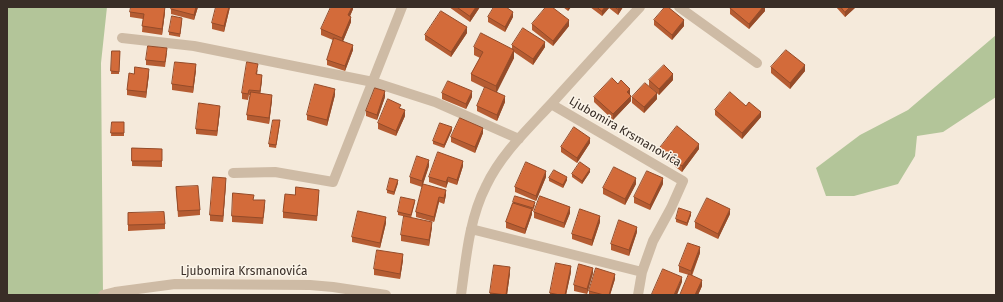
<!DOCTYPE html>
<html>
<head>
<meta charset="utf-8">
<style>
  body { margin:0 }
  #map { position:relative; width:1003px; height:302px; overflow:hidden; background:#f5eadb; font-family:"Fira Sans",sans-serif }
  canvas { display:block }
  .frame { position:absolute; inset:0; border:8px solid #392e27; pointer-events:none }
</style>
</head>
<body>
<div id="map">
<canvas width="1003" height="302"></canvas>
<div class="frame"></div>
</div>
<script>
const context = document.querySelector('canvas').getContext('2d');
context.lineJoin = 'round';
function fillPath(path, color) { context.fillStyle = color; context.fill(path, 'evenodd'); }
function trace(path, color, width, dash) { context.strokeStyle = color; context.lineWidth = width; context.lineCap = dash ? 'butt' : 'round'; context.setLineDash(dash || []); context.stroke(path); }
function label(font, color, halo, rows, align = 'center') {
  context.font = font + ' "Fira Sans",sans-serif'; context.lineWidth = 3; context.setLineDash([]); context.textBaseline = 'middle'; context.strokeStyle = halo; context.fillStyle = color; for (const [text, x, y, turn = 0] of rows) {
    context.save(); context.translate(x, y); context.rotate((+turn || 0) * Math.PI / 180); context.textAlign = isNaN(turn) ? turn : align; if (halo) context.strokeText(text, 0, 0); context.fillText(text, 0, 0); context.restore();
  }
}
const green = new Path2D(`
  M7 7H107L101 63 103 295H7Z
  M996 35V97L943 132 917 136 915 156 898 184 854 196H826L816 168 860 135 908 110Z`);
const minor = new Path2D(`
  M679 7 757 63
  M122 38 194 46 373 82 435 102 519 139
  M551 104 683 181 671 208 653 241 642 272
  M233 173 275 172 333 182 402 7
  M471 229 642 272 638 295
  M103 295 115 292 175 284 310 285 333 287 386 295
  M461 295C466 259 469 219 486 186 501 154 528 129 552 103 581 71 610 39 640 7`);
const wall = new Path2D(`
  M198 7 194 20 171 14V9Z
  M230 7 224 32 212 29V23Z
  M353 7V9L350 16 351 22 343 41 353 50 345 71 327 65V60L333 40 321 35V29Z
  M449 7H480L470 22Z
  M563 7H571L568 11Z
  M590 7H623L618 15 609 8 602 16Z
  M765 7V11L749 29 730 14V8Z
  M836 7H856L845 17Z
  M130 12H165L162 35 142 32 143 19 130 17Z
  M488 17H513L505 32 488 22Z
  M654 20 684 26 672 40 654 25Z
  M182 21 180 37 169 35V32Z
  M532 24 569 26 553 46 532 30Z
  M467 33 451 57 425 40V35Z
  M512 45 545 47 533 65 514 52V58L496 92 505 102 497 121 477 111V106L485 88 471 81V74L480 58 474 55V47L512 49Z
  M112 51H120L119 74H111Z
  M167 53 165 67 146 65V60Z
  M771 67 805 71 790 89 771 73Z
  M258 69 257 74 262 80 260 93 272 100 269 124 247 120V115L250 95H249L248 100 242 99V93Z
  M196 70 193 93 172 90V84Z
  M134 74H149L146 98 127 95V90Z
  M649 80H673L659 95 649 86Z
  M442 93 472 97 466 109 442 99Z
  M630 94 631 101 613 120 594 102V97Z
  M335 95 327 126 307 120V115Z
  M385 97 377 120 366 116V111Z
  M632 97 657 99 644 113 632 103Z
  M746 106 761 117 742 139 715 115V110Z
  M401 109 405 116 396 136 378 129V123Z
  M220 111 217 136 196 134V129Z
  M112 122H124V136H111Z
  M280 123 276 148 269 147V144Z
  M452 130 444 148 433 144V141Z
  M483 133 475 153 451 142V137Z
  M590 143 577 163 561 152V147Z
  M132 148 162 149V167L132 166Z
  M659 149H699L682 172 659 154Z
  M429 166 422 187 410 183V177Z
  M463 166 457 185 448 182 446 188 429 182V177Z
  M590 172 582 184 572 177V174Z
  M546 177 536 201 515 192V187Z
  M549 178 567 180 563 188 549 181Z
  M226 183 223 222 210 221V215Z
  M398 183 394 195 387 193V190Z
  M423 184 446 195 444 204 439 202 434 222 416 217V212Z
  M636 184 625 205 603 194V188Z
  M663 184 650 210 634 203V197Z
  M176 187 200 210V215L178 217Z
  M319 195 317 221 283 218V212Z
  M254 200 265 206 263 224 232 222V216Z
  M415 202 411 218 398 215V212Z
  M513 202 535 205 533 211H532V214L525 234 506 228V222Z
  M534 212 570 213 564 228 534 218Z
  M128 213 165 224V229L128 231Z
  M730 214 718 239 695 228V222Z
  M691 215 687 226 676 222V219Z
  M600 222 592 246 572 239V234Z
  M386 223 380 248 352 242V237Z
  M432 227 429 246 401 241V235Z
  M637 232 629 256 611 250V244Z
  M700 253 692 276 702 286 698 295H680L689 275 679 272V266Z
  M403 260 400 279 374 275V269Z
  M571 272 566 295H550V293Z
  M510 273 507 295H490V293Z
  M593 273 587 294 574 291V285Z
  M615 279 610 295H589V291Z`);
const shadedWall = new Path2D(`
  M165 7V12L162 35V29Z
  M196 7H198L194 20V15Z
  M229 7H230L224 32V26Z
  M352 7H353V9L348 21V15Z
  M476 7H480L470 22V16Z
  M568 7H571L568 11Z
  M605 7H609V8L602 16V11Z
  M619 7H623L618 15V9Z
  M763 7H765V11L749 29V24Z
  M850 7H856L845 17V12Z
  M513 12V17L505 32V27Z
  M351 17V22L342 44V38Z
  M569 20V26L553 46V41Z
  M684 20V26L672 40V35Z
  M467 27V33L451 57V52Z
  M545 42V47L533 65V59Z
  M353 45V50L345 71V66Z
  M514 50V58L496 94V86Z
  M196 64V70L193 93V87Z
  M805 65V71L790 89V83Z
  M149 69V74L146 98V92Z
  M673 74V80L659 95V89Z
  M262 75V80L260 97V91Z
  M335 89V95L327 126V120Z
  M630 89V94L627 98V92Z
  M385 91V97L377 120V115Z
  M472 91V97L466 109V104Z
  M657 93V99L644 113V107Z
  M272 95V100L269 124V118Z
  M505 96V102L497 121V115Z
  M631 96V101L613 120V114Z
  M220 106V111L217 136V131Z
  M405 110V116L396 136V131Z
  M761 112V117L742 139V133Z
  M452 127V130L444 148V145Z
  M483 128V133L475 153V147Z
  M590 138V143L577 163V158Z
  M699 144V149L682 172V166Z
  M429 160V166L422 187V181Z
  M463 161V166L457 185V180Z
  M590 169V172L582 184V181Z
  M546 171V177L536 201V196Z
  M448 177V182L446 188V182Z
  M567 177V180L563 188V185Z
  M226 178V183L223 222V216Z
  M636 178V184L625 205V199Z
  M663 178V184L650 210V205Z
  M398 180V183L394 195V192Z
  M446 190V195L444 204V198Z
  M439 197V202L434 222V217Z
  M570 207V213L564 228V223Z
  M532 209V214L525 234V229Z
  M730 209V214L718 239V234Z
  M691 212V215L687 226V223Z
  M600 216V222L592 246V240Z
  M386 217V223L380 248V243Z
  M432 222V227L429 246V240Z
  M637 227V232L629 256V250Z
  M700 247V253L691 276V271Z
  M403 254V260L400 279V274Z
  M571 266V272L566 295H565Z
  M510 267V273L507 295H506Z
  M593 268V273L587 294V289Z
  M615 274V279L610 295H609Z
  M682 277V282L677 295H674Z
  M702 280V286L698 295H695Z`);
const building = new Path2D(`
  M131 7H165L162 29 142 26 144 14 130 12Z
  M172 7H196L194 15 171 9Z
  M216 7H229L224 26 212 23Z
  M331 7H352L348 15 351 17 342 38 321 29Z
  M457 7H476L470 16Z
  M494 7H506L513 12 505 27 488 17Z
  M546 7H552L569 20 553 41 532 24Z
  M597 7H605L602 11Z
  M615 7H619L618 9Z
  M665 7H668L684 20 672 35 654 20Z
  M731 7H763L749 24 730 8Z
  M841 7H850L845 12Z
  M441 11 467 27 451 52 425 35Z
  M172 16 182 18 180 34 169 32Z
  M523 28 545 42 533 59 512 45Z
  M481 33 514 50 496 86 471 74 483 52 474 47Z
  M334 38 353 45 345 66 327 60Z
  M148 46 167 48 165 62 146 60Z
  M786 50 805 65 790 83 771 67Z
  M112 51H120L119 72 111 71Z
  M175 62 196 64 193 87 172 84Z
  M247 62 258 64 256 74 262 75 260 91 249 90 248 94 242 93Z
  M664 65 673 74 659 89 649 80Z
  M135 67 149 69 146 92 127 90 129 73 134 74Z
  M612 78 618 84 621 80 630 89 627 92 631 96 613 114 594 97Z
  M448 81 472 91 466 104 442 93Z
  M645 83 657 93 644 107 632 97Z
  M315 84 335 89 327 120 307 115Z
  M485 87 505 96 497 115 477 106Z
  M375 88 385 91 377 115 366 111Z
  M251 92 272 95 269 118 247 115Z
  M730 92 746 106 749 102 761 112 742 133 715 110Z
  M388 99 401 105 399 108 405 110 396 131 378 123Z
  M199 103 220 106 217 131 196 129Z
  M460 118 483 128 475 147 451 137Z
  M273 120H280L276 145 269 144Z
  M112 122H124V133H111Z
  M440 123 452 127 444 145 433 141Z
  M677 126 699 144 682 166 659 149Z
  M574 127 590 138 577 158 561 147Z
  M132 148 162 149V161H132Z
  M438 152 463 161 457 180 448 177 446 182 429 177Z
  M417 156 429 160 422 181 410 177Z
  M526 162 546 171 536 196 515 187Z
  M580 162 590 169 582 181 572 174Z
  M614 167 636 178 625 199 603 188Z
  M554 170 567 177 563 185 549 178Z
  M647 171 663 178 650 205 634 197Z
  M213 177 226 178 223 216 210 215Z
  M390 178 398 180 394 192 387 190Z
  M423 184 446 190 444 198 439 197 434 217 416 212Z
  M198 186 200 210 178 211 176 187Z
  M296 187 319 190 317 216 283 212 285 194 295 195Z
  M233 193 254 195 253 200H265L263 218 232 216Z
  M515 196 535 202 533 208 513 202Z
  M540 196 570 207 564 223 534 212Z
  M401 197 415 200 411 215 398 212Z
  M707 198 730 209 718 234 695 222Z
  M513 203 532 209 525 229 506 222Z
  M679 208 691 212 687 223 676 219Z
  M580 209 600 216 592 240 572 234Z
  M358 211 386 217 380 243 352 237Z
  M164 212 165 224 128 225V213Z
  M404 216 432 222 429 240 401 235Z
  M619 220 637 227 629 250 611 244Z
  M688 243 700 247 691 271 679 266Z
  M377 250 403 254 400 274 374 269Z
  M556 263 571 266 565 295H560L550 293Z
  M579 264 593 268 587 289 574 285Z
  M494 265 510 267 506 295 490 293Z
  M596 268 615 274 609 295H604L589 291Z
  M663 269 682 277 674 295H654L652 294Z
  M689 274 702 280 695 295H680Z`);
const streetNames = [
  ["Ljubomira Krsmanovića",625,132,30],
  ["Ljubomira Krsmanovića",244,272]
];
fillPath(green, '#b3c599');
trace(minor, '#cebba5', 10);
fillPath(wall, '#b55c32');
fillPath(shadedWall, '#944b29');
fillPath(building, '#d36b3a');
trace(building, '#944b29', 1);
label('12px', '#392e27', '#fbf4e8', streetNames);
</script>
</body>
</html>
